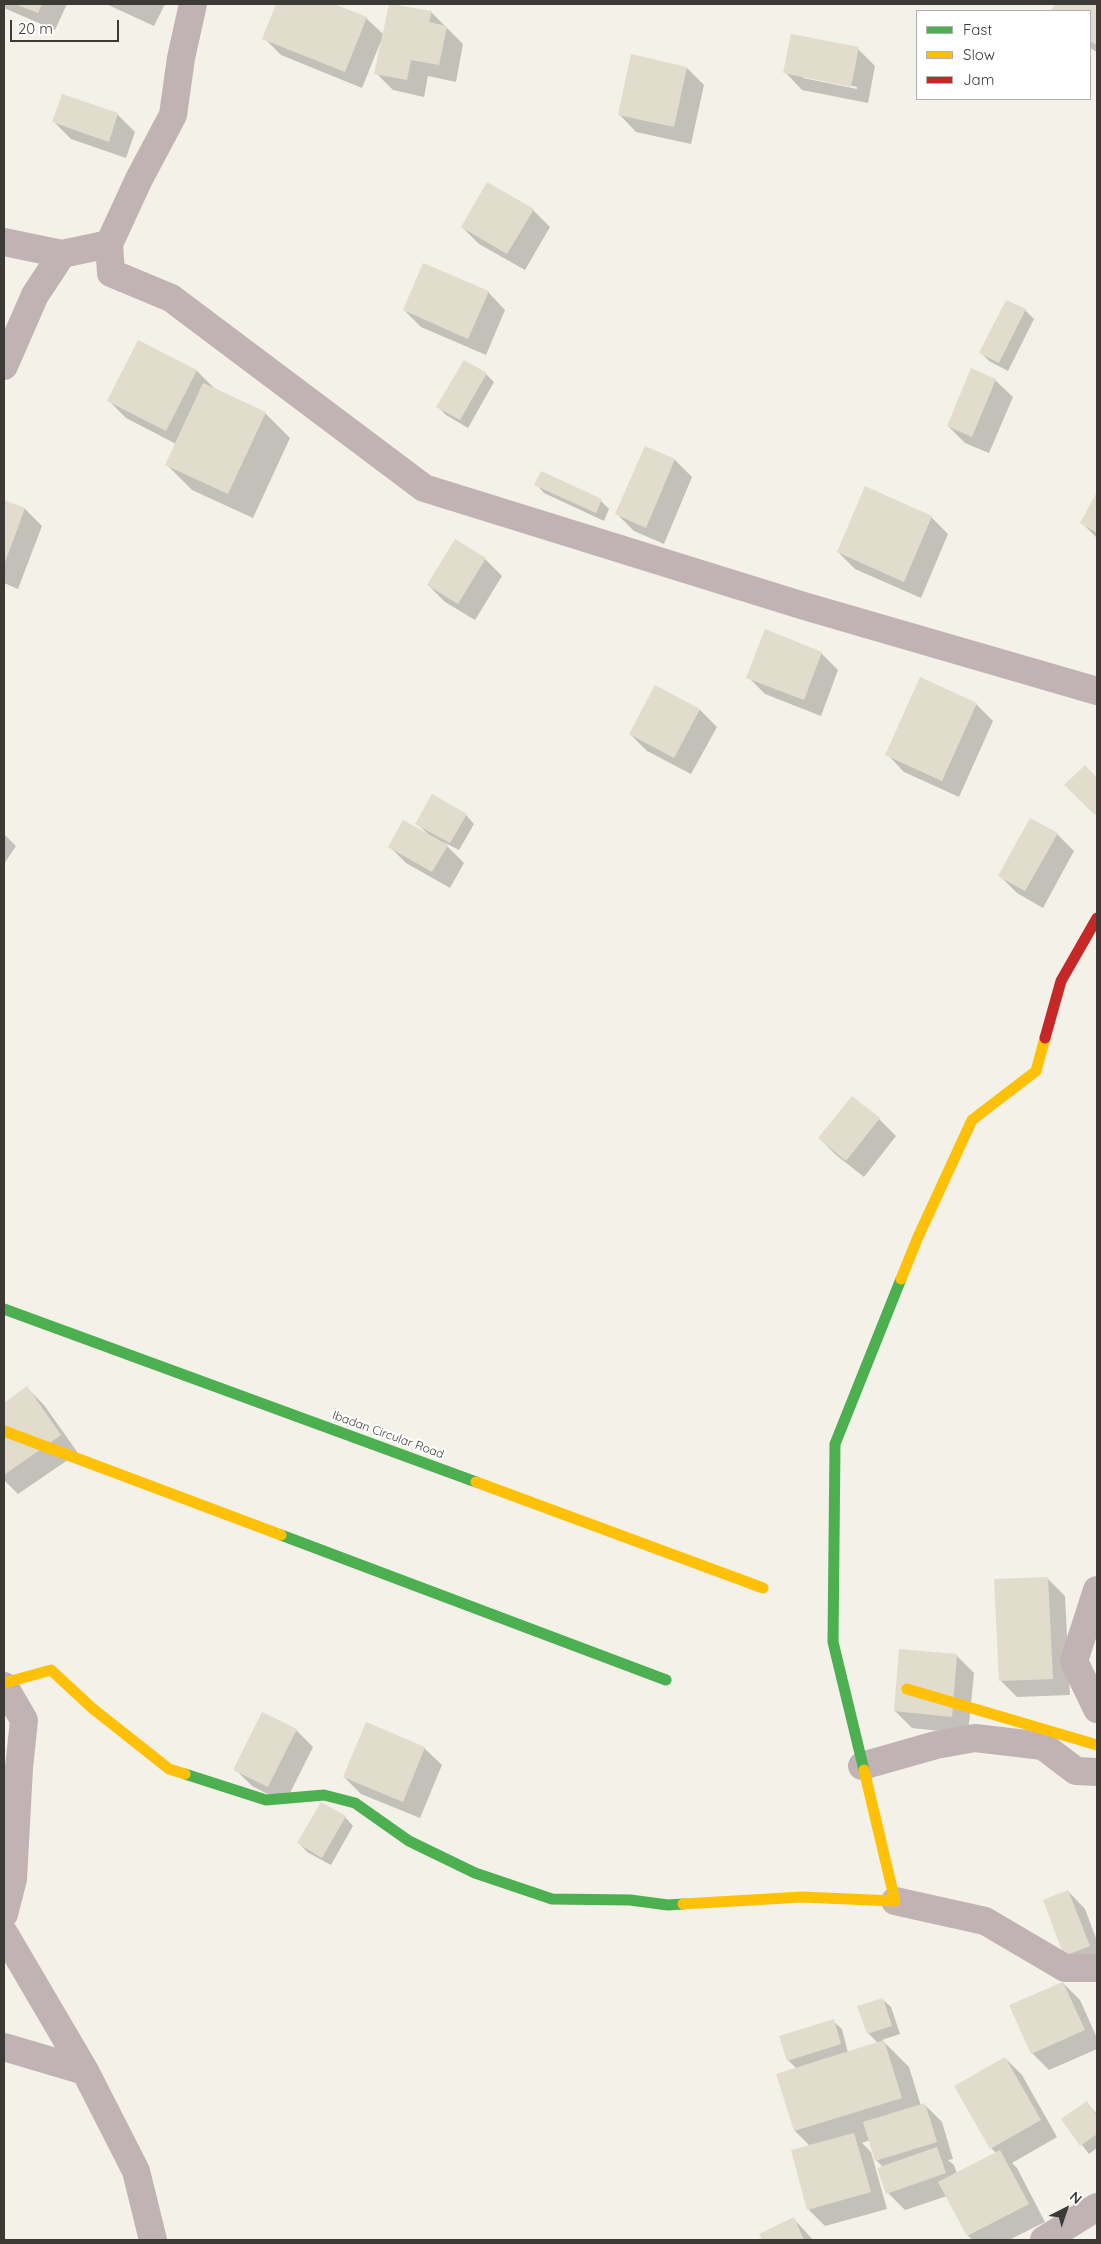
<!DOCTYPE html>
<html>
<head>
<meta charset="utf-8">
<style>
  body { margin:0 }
  #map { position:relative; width:1101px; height:2244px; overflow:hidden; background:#f4f1e9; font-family:Quicksand,sans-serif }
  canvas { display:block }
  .frame { position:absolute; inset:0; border:5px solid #3c3a35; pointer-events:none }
  .legend { position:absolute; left:916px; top:10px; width:175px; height:90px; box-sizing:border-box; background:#fff; border:1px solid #b1b0ae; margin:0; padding:6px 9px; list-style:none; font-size:15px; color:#3c3a35 }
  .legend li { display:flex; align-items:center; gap:10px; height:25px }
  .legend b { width:25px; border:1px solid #b1b0ae }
  .north { position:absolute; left:1041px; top:2184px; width:50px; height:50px; -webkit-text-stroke:4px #fff; paint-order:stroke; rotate:41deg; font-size:14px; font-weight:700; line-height:20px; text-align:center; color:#3c3a35 }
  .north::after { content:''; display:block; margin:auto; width:18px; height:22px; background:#3c3a35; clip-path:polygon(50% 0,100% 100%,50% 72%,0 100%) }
  .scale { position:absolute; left:10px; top:20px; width:109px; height:22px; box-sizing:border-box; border:2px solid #3c3a35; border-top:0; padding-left:6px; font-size:15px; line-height:18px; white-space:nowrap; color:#3c3a35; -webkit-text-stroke:4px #fff; paint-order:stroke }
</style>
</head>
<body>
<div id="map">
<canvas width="1101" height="2244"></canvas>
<div class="frame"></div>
<ul class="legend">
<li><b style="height:6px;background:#4caf50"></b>Fast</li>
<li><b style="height:6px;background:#ffc107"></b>Slow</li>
<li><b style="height:6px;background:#c62828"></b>Jam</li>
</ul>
<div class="north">N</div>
<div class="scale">20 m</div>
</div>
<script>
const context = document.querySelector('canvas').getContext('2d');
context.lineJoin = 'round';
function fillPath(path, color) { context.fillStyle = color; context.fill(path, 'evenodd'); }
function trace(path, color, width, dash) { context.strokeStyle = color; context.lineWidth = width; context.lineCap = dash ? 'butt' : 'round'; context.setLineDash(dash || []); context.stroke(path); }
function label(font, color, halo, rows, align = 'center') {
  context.font = font + ' Quicksand,sans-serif'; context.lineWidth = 4.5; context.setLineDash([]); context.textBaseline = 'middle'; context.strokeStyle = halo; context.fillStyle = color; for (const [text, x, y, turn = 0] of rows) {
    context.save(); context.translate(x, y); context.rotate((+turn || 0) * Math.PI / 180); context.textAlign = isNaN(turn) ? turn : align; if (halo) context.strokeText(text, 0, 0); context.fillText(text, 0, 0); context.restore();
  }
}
const shadow = new Path2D(`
  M4 4H67L55 30 4 8Z
  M106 4H165L154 26Z
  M278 4H331L366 18 384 35 390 4 431 12 463 44 456 82 428 76 424 97 393 90 376 73 381 41 362 88 281 55 264 38Z
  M1056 4H1097V52L1090 48V11H1052Z
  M858 49 875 66 868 103 802 90 785 72ZM803 76 857 87V89L803 78Z
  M687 68 704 85 691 144 636 132 619 114Z
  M63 96 118 115 135 132 126 158 71 139 54 122Z
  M533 210 550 227 525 270 479 244 462 227Z
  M488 292 505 310 486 355 421 327 404 310Z
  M1025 310 1034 319 1008 371 989 361 981 353Z
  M139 341 197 371 214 388 265 413 290 438 253 518 192 490 167 465 176 444 126 418 109 401Z
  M486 374 494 382 468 428 446 415 438 407Z
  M995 380 1013 397 989 453 965 443 948 426Z
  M645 447 675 460 692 477 664 544 634 531 617 514Z
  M536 484 601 501 609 509 604 521 544 493Z
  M1097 495V538L1082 523Z
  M4 501 25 509 42 526 18 589 4 583Z
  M931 517 948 534 921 598 855 569 838 552Z
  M485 559 502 576 475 620 445 602 428 585Z
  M821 653 838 670 821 716 765 694 748 677Z
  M976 704 993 721 959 797 904 772 887 754Z
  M700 710 717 727 691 774 647 751 630 734Z
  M466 815 474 824 459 850 443 842 464 863 450 888 406 863 389 846 428 834 417 824Z
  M4 834 16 846 4 864Z
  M1057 834 1074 851 1043 908 1017 893 1000 876Z
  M879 1119 896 1136 864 1177 836 1155 819 1138Z
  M27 1388 44 1405 78 1453 18 1494 4 1480V1404Z
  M1048 1579 1065 1596 1070 1695 1017 1697 1000 1680Z
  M957 1656 974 1673 968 1734 912 1728 895 1711Z
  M296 1730 313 1747 285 1803 252 1786 235 1769Z
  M424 1748 442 1765 420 1818 361 1794 344 1777Z
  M345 1817 353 1826 331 1865 307 1852 299 1843Z
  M1068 1891 1085 1909 1097 1941V1967L1065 1955Z
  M1063 1983 1080 2000 1097 2038V2049L1049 2070 1032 2053Z
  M882 1999 891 2007 900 2034 882 2040 909 2067 921 2106 925 2105 942 2122 953 2159 948 2160 954 2165 957 2174 996 2153 991 2148 1005 2058 1022 2075 1057 2137 1012 2163 1017 2168 1045 2222 1009 2240H973L968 2236 947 2196 905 2210 888 2193 883 2167 876 2160 870 2140 862 2143 871 2152 887 2209 825 2226 808 2209 810 2146 795 2131 797 2069 788 2060 833 2021 842 2029 848 2053 878 2043 868 2033Z
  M1087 2103 1097 2114V2148L1089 2154 1063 2120Z
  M794 2219 813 2240H763L760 2234Z`);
const building = new Path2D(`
  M15 4H42L38 13Z
  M276 4H334L367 17 345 72 262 39Z
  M389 4 432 11 429 22 447 26 439 65 411 60 407 80 374 74Z
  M1055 4H1097V45L1090 41V11H1051Z
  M791 34 859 47 851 87 783 73Z
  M631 54 687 67 674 127 618 115Z
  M62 94 118 113 109 142 52 122Z
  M487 182 534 209 507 254 461 227Z
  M423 263 489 291 468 339 403 310Z
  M1006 300 1026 309 999 363 979 353Z
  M138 340 197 370 166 431 107 401Z
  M464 360 487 373 460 420 436 407Z
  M971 368 996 379 972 437 947 426Z
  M203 383 266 412 228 494 165 465Z
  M645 446 675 459 646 528 615 514Z
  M541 471 602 499 596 513 534 485Z
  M865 486 932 516 904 582 837 552Z
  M1097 492V533L1080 523Z
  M4 500 25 508 4 565Z
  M455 539 486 558 458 604 427 585Z
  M765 629 822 652 804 700 746 678Z
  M920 677 977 703 942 781 885 755Z
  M655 685 700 709 674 758 629 734Z
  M1085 765 1097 778V813L1095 815 1064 785Z
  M432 794 467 814 450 843 415 824Z
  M1030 818 1058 833 1025 891 998 876Z
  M403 820 448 845 432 872 388 847Z
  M852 1096 880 1118 846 1161 818 1138Z
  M27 1386 61 1435 4 1475V1403Z
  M1048 1577 1053 1679 999 1681 994 1579Z
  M899 1649 957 1654 952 1717 894 1711Z
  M262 1712 297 1729 268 1787 233 1770Z
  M366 1722 425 1747 403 1802 343 1777Z
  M321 1802 346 1816 322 1858 297 1843Z
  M1068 1890 1090 1946 1064 1956 1043 1900Z
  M1063 1982 1085 2030 1031 2054 1009 2005Z
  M883 1998 892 2026 867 2034 857 2006Z
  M834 2019 841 2044 787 2061 779 2036Z
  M884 2040 902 2098 794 2131 776 2074Z
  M1005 2057 1041 2120 990 2149 954 2086Z
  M1087 2101 1097 2116V2134L1080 2146 1061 2119Z
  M925 2103 937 2142 875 2161 863 2122Z
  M854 2133 871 2192 807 2210 791 2150Z
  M937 2147 946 2173 886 2194 877 2168Z
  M1000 2150 1029 2204 967 2236 938 2182Z
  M794 2217 804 2240H762L759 2234Z`);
const street = new Path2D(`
  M193 4 181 58 173 115 139 179 109 244 111 273 171 298 424 488 804 606 1097 691
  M4 242 62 254 35 295 4 366
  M62 254 109 244
  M1097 1590 1074 1661 1097 1709
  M4 1686 24 1720 19 1768 13 1879 4 1914
  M862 1766 936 1745 975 1738 1043 1746 1076 1771 1097 1772
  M895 1901 985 1921 1065 1968H1097
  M4 1933 85 2071 136 2171 153 2240
  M4 2047 85 2071
  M1044 2240 1097 2207`);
const fast = new Path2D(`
  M4 1309 476 1482
  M281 1535 666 1680
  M864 1770 833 1642 835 1444 901 1279
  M185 1774 266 1800 324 1795 355 1803 409 1841 475 1873 552 1899 630 1900 668 1905 683 1904`);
const slow = new Path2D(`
  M901 1279 918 1237 972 1120 1036 1071 1045 1038
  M4 1431 281 1535
  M476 1482 763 1588
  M4 1683 51 1670 92 1708 169 1769 185 1774
  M907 1689 1097 1745
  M683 1904 802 1897 895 1901 864 1770`);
const jam = new Path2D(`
  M1045 1038 1061 981 1097 918`);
const streetNames = [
  ["Ibadan Circular Road",388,1435,20]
];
fillPath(shadow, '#0003');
fillPath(building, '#e2dccd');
trace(street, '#c1b2b3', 28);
trace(fast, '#4caf50', 11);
trace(slow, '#ffc107', 11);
trace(jam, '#c62828', 11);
label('12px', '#3c3a35', '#fff', streetNames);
</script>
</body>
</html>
